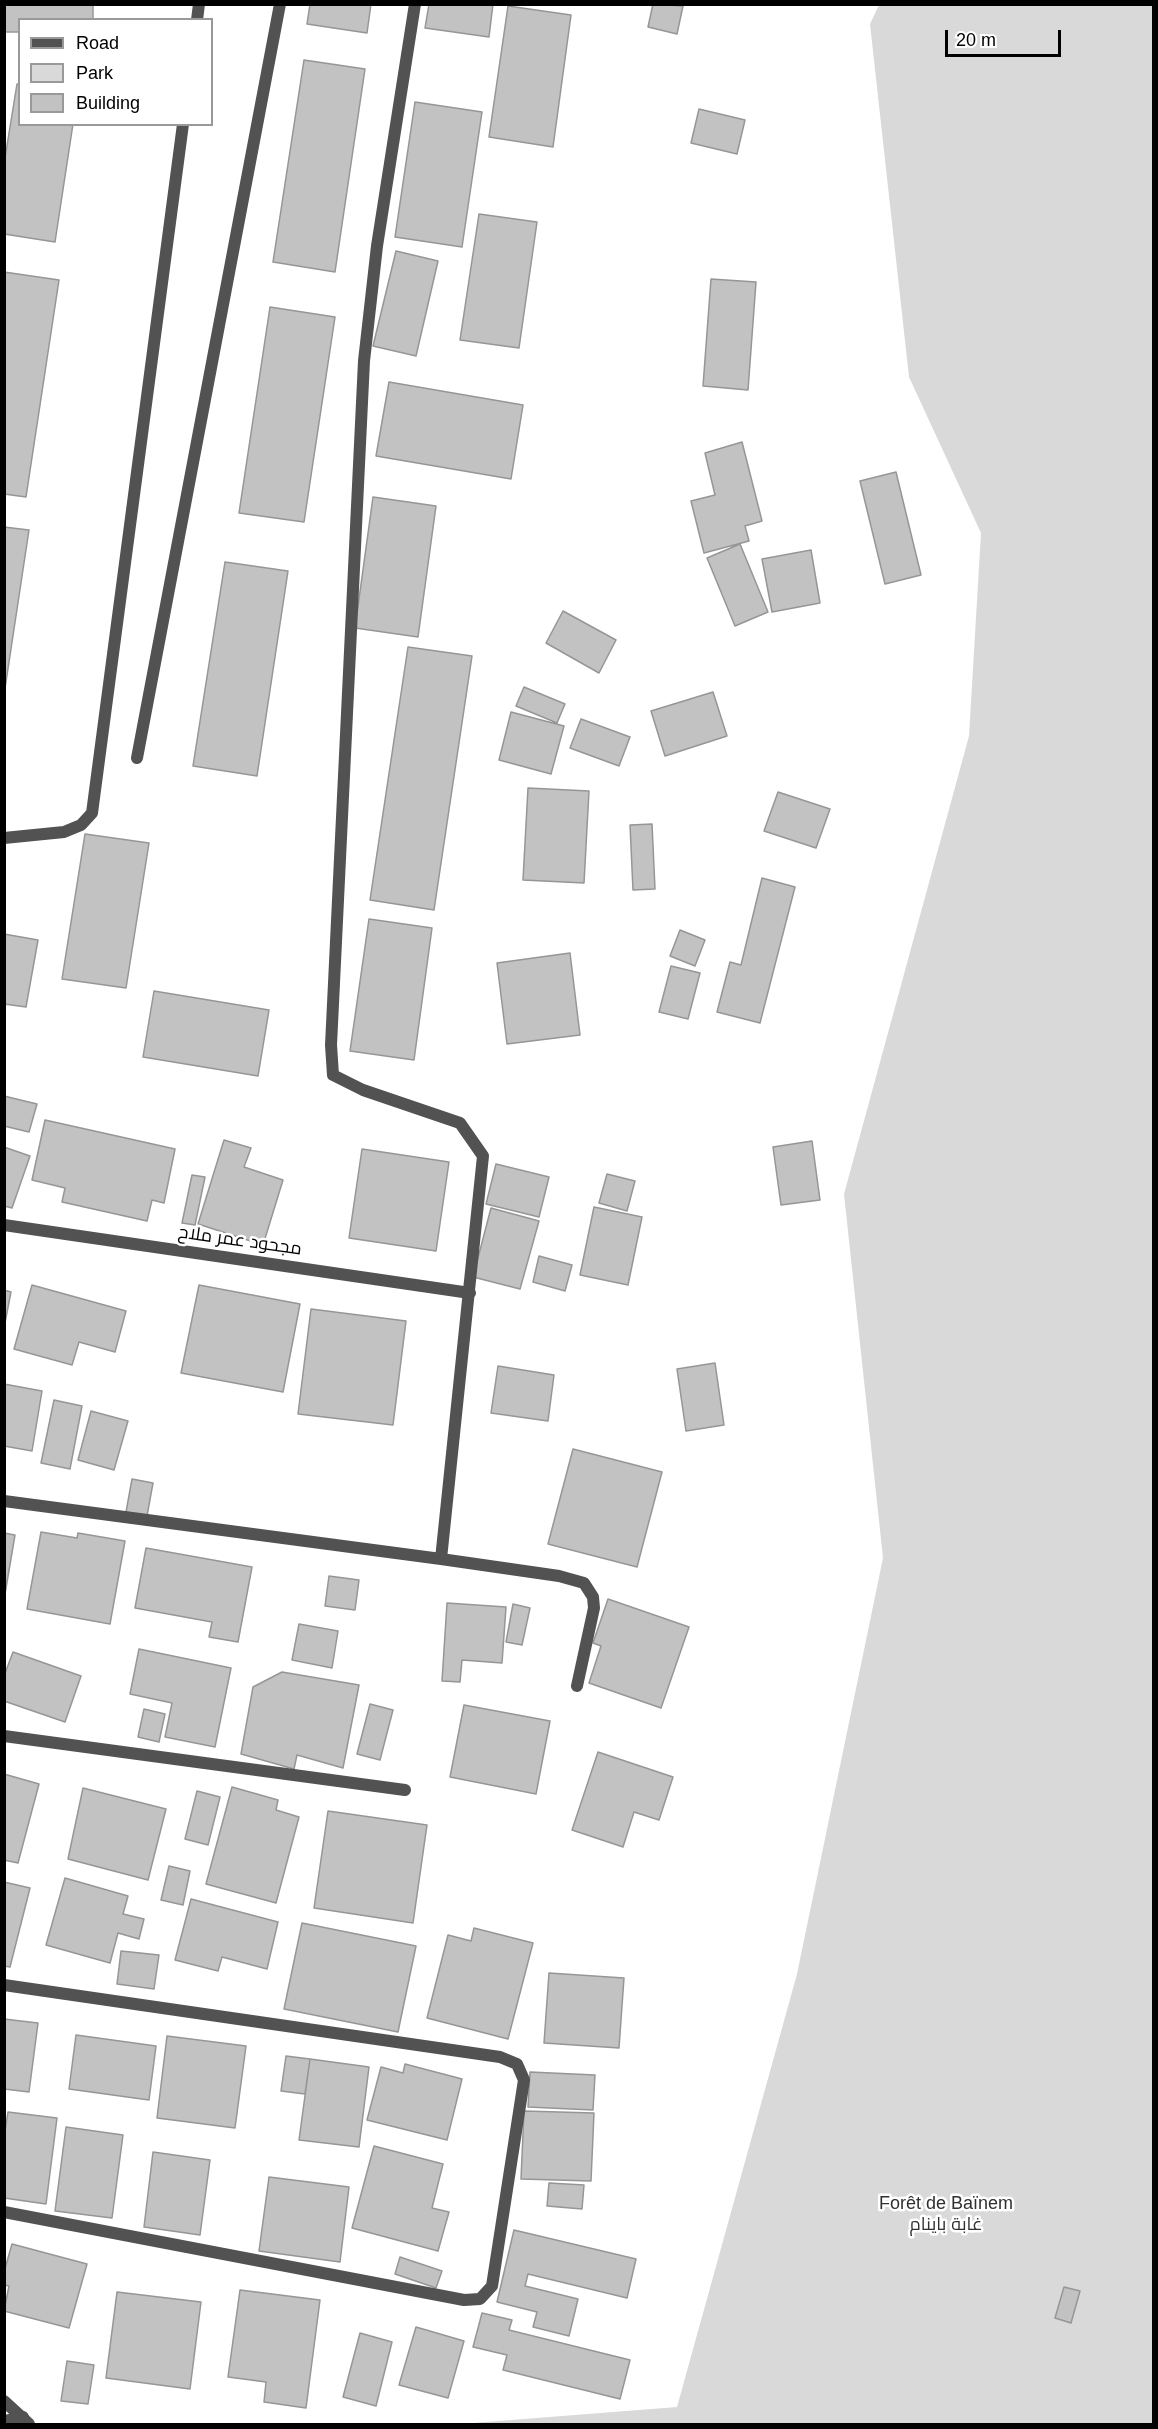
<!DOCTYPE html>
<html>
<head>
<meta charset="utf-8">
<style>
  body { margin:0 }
  #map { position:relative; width:1158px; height:2429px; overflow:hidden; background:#fff; font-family:Helvetica,sans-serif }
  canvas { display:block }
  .frame { position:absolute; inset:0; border:6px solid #000; pointer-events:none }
  .legend { position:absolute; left:18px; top:18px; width:195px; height:108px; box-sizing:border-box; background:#fff; border:2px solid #999; margin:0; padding:8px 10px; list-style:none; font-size:18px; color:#000 }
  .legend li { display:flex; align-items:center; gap:12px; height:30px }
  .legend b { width:30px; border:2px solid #999 }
  .scale { position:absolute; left:945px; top:30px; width:116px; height:27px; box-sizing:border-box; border:3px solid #000; border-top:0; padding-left:8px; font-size:18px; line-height:21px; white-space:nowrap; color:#000; -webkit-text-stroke:4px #fff; paint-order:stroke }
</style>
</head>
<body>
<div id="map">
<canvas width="1158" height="2429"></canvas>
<div class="frame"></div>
<ul class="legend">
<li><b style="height:8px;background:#525252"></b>Road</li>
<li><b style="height:16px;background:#d9d9d9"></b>Park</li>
<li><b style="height:16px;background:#c2c2c2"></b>Building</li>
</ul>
<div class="scale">20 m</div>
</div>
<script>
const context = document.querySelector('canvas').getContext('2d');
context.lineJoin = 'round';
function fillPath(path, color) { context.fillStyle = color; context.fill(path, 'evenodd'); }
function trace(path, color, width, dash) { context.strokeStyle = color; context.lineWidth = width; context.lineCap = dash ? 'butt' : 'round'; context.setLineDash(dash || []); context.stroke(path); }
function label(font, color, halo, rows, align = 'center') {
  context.font = font + ' Helvetica,Cairo,sans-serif'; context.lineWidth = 5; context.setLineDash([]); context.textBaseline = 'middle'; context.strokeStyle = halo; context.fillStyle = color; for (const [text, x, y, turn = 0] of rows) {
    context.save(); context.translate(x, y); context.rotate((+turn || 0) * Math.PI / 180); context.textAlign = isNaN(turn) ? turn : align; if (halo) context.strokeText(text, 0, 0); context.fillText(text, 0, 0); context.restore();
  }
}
const green = new Path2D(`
  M879 5H1153V2424H460L677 2407 797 1974 883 1558 844 1194 969 736 981 533 909 377 870 24Z`);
const building = new Path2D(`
  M4 4H93V20H20V32H4Z
  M310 4H371L367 33 307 24Z
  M429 4H493L489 37 425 28Z
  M653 4 683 6 677 34 648 27Z
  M508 6 571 15 553 147 489 137Z
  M304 60 365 69 335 272 273 262Z
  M17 84H20V124H73L55 242 4 234V164Z
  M415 102 482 112 462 247 395 237Z
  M699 109 745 120 737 154 691 143Z
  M479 214 537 222 519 348 460 340Z
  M396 251 438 261 416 356 373 346Z
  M4 272 59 280 26 497 4 494Z
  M711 279 756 282 748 390 703 386Z
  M270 307 335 317 304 522 239 513Z
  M389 382 523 405 511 479 376 456Z
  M742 442 762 521 745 526 749 541 704 553 691 501 715 495 705 453Z
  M896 472 921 575 885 584 860 481Z
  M373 497 436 506 418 637 355 628Z
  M4 527 29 530 4 695Z
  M740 544 768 612 735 626 707 558Z
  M811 550 820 603 772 612 762 559Z
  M225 562 288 571 257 776 193 766Z
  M563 611 616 640 599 673 546 643Z
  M408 647 472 656 434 910 370 900Z
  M524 687 565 704 557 723 516 706Z
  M713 692 727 736 665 756 651 711Z
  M511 712 564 726 551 774 499 760Z
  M581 719 630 737 619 766 570 748Z
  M528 788 589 791 584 883 523 880Z
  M778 792 830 809 816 848 764 831Z
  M652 824 655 889 633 890 630 825Z
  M85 834 149 843 126 988 62 979Z
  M762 878 795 887 760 1023 717 1012 730 962 741 965Z
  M369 919 432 928 414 1060 350 1051Z
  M680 930 705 940 695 966 670 956Z
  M4 934 38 940 26 1007 4 1004Z
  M570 953 580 1035 507 1044 497 963Z
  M671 966 700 973 688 1019 659 1012Z
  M154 991 269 1010 258 1076 143 1057Z
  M4 1096 37 1104 29 1132 4 1126Z
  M45 1120 175 1149 164 1203 152 1200 147 1221 62 1202 65 1188 32 1180Z
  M224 1140 251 1148 244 1167 283 1180 263 1245 198 1224Z
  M812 1141 820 1200 781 1205 773 1147Z
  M4 1147 30 1156 12 1208 4 1206Z
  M362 1149 449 1162 436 1251 349 1238Z
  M496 1164 549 1177 539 1217 486 1204Z
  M607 1174 635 1181 627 1211 599 1203Z
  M192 1175 205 1177 195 1225 182 1223Z
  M594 1207 642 1217 628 1285 580 1275Z
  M491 1208 539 1221 520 1289 473 1277Z
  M539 1256 572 1265 565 1291 533 1282Z
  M32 1285 126 1311 115 1352 79 1342 72 1365 14 1349Z
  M199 1285 300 1304 283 1392 181 1373Z
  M4 1290 11 1292 4 1328Z
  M311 1309 406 1321 393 1425 298 1414Z
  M715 1363 724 1425 686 1431 677 1369Z
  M498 1366 554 1375 548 1421 491 1413Z
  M4 1384 42 1391 32 1451 4 1446Z
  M54 1400 82 1406 70 1469 41 1463Z
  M91 1411 128 1421 114 1470 78 1460Z
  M573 1449 662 1472 637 1567 548 1544Z
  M132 1479 153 1483 147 1516 126 1512Z
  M41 1532 77 1538 78 1533 125 1541 110 1624 27 1609Z
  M4 1533 15 1535 5 1594H4Z
  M146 1548 252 1567 238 1642 209 1637 212 1622 135 1608Z
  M329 1576 359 1580 355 1610 325 1606Z
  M608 1599 689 1627 661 1708 589 1683 601 1646 593 1643Z
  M447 1603 506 1607 502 1663 462 1660 460 1682 442 1681Z
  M513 1604 530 1608 522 1645 506 1642Z
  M299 1624 338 1631 332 1668 292 1660Z
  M139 1649 231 1668 215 1747 165 1737 172 1703 130 1694Z
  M13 1652 81 1676 65 1722 4 1701V1676Z
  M282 1672 359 1685 343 1768 297 1755 294 1769 241 1754 253 1687Z
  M370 1704 393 1710 380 1760 357 1754Z
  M464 1705 550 1721 536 1794 450 1777Z
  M144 1709 165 1714 159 1742 138 1737Z
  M598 1752 673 1777 659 1820 634 1812 623 1847 572 1830Z
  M4 1774 39 1784 18 1863 4 1860Z
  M232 1787 278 1800 276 1810 299 1817 276 1903 206 1884Z
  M83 1788 166 1809 148 1880 68 1859Z
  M197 1791 220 1797 208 1845 185 1839Z
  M328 1811 427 1825 413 1923 314 1908Z
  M169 1866 190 1871 183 1905 161 1900Z
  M65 1878 128 1896 123 1914 144 1919 139 1939 118 1933 110 1963 46 1945Z
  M4 1882 30 1888 10 1967 4 1966Z
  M191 1899 278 1922 267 1969 222 1957 218 1971 175 1960Z
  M302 1923 416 1946 398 2032 284 2009Z
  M474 1928 533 1943 508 2039 427 2018 448 1935 471 1941Z
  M121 1951 159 1955 154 1989 117 1984Z
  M549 1973 624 1978 619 2048 544 2043Z
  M4 2019 38 2023 29 2092 4 2089Z
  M76 2035 156 2046 149 2100 69 2089Z
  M167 2036 246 2046 235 2128 157 2118Z
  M286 2056 310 2059 305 2094 281 2091Z
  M310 2059 369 2067 359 2147 299 2140Z
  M405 2064 462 2079 447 2140 367 2120 381 2067 403 2073Z
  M530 2072 595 2075 593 2110 528 2107Z
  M524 2111 594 2113 591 2181 521 2179Z
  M8 2112 57 2118 46 2204 4 2198V2137Z
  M66 2127 123 2135 112 2218 55 2211Z
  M374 2146 443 2164 432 2208 449 2212 438 2251 352 2228Z
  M153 2152 210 2160 200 2235 144 2227Z
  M269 2177 349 2187 340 2262 259 2251Z
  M549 2183 584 2185 582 2209 547 2206Z
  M514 2230 636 2259 627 2298 528 2274 525 2286 578 2299 569 2336 533 2327 537 2312 497 2302Z
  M12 2244 87 2264 69 2328 4 2311 9 2286 4 2285V2272Z
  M400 2257 442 2271 436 2288 395 2274Z
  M1064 2287 1080 2291 1071 2323 1055 2318Z
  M240 2290 320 2300 306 2408 264 2402 266 2382 228 2377Z
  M117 2292 201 2302 190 2389 106 2378Z
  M482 2313 512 2320 509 2330 630 2360 620 2399 503 2370 507 2355 473 2347Z
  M416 2327 464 2341 448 2398 399 2385Z
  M360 2333 392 2342 376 2406 343 2397Z
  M67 2361 94 2365 88 2404 61 2401Z`);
const service = new Path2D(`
  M4 2401 29 2424`);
const minor = new Path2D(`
  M415 4 377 246 364 361 331 1045 333 1075 363 1090 460 1123 483 1156 441 1559
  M197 20 199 4
  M137 758 280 4
  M4 838 64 832 81 825 92 813 183 124
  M4 1225 470 1293
  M4 1501 441 1559 559 1576 584 1583 593 1597 594 1608 577 1686
  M4 1736 405 1790
  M4 1985 500 2057 517 2064 524 2080 492 2286 480 2299 464 2300 4 2212
  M4 2421 23 2417`);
const streetNames = [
  ["مجحود عمر ملاح",240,1241,8]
];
const parkNames = [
  ["Forêt de Baïnem",946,2204],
  ["غابة باينام",946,2225]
];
fillPath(green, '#d9d9d9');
fillPath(building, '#c2c2c2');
trace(building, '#969696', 1.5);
trace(service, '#525252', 12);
trace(minor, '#525252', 12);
label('18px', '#000', '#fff', streetNames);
label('18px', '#303030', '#fff', parkNames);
</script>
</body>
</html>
